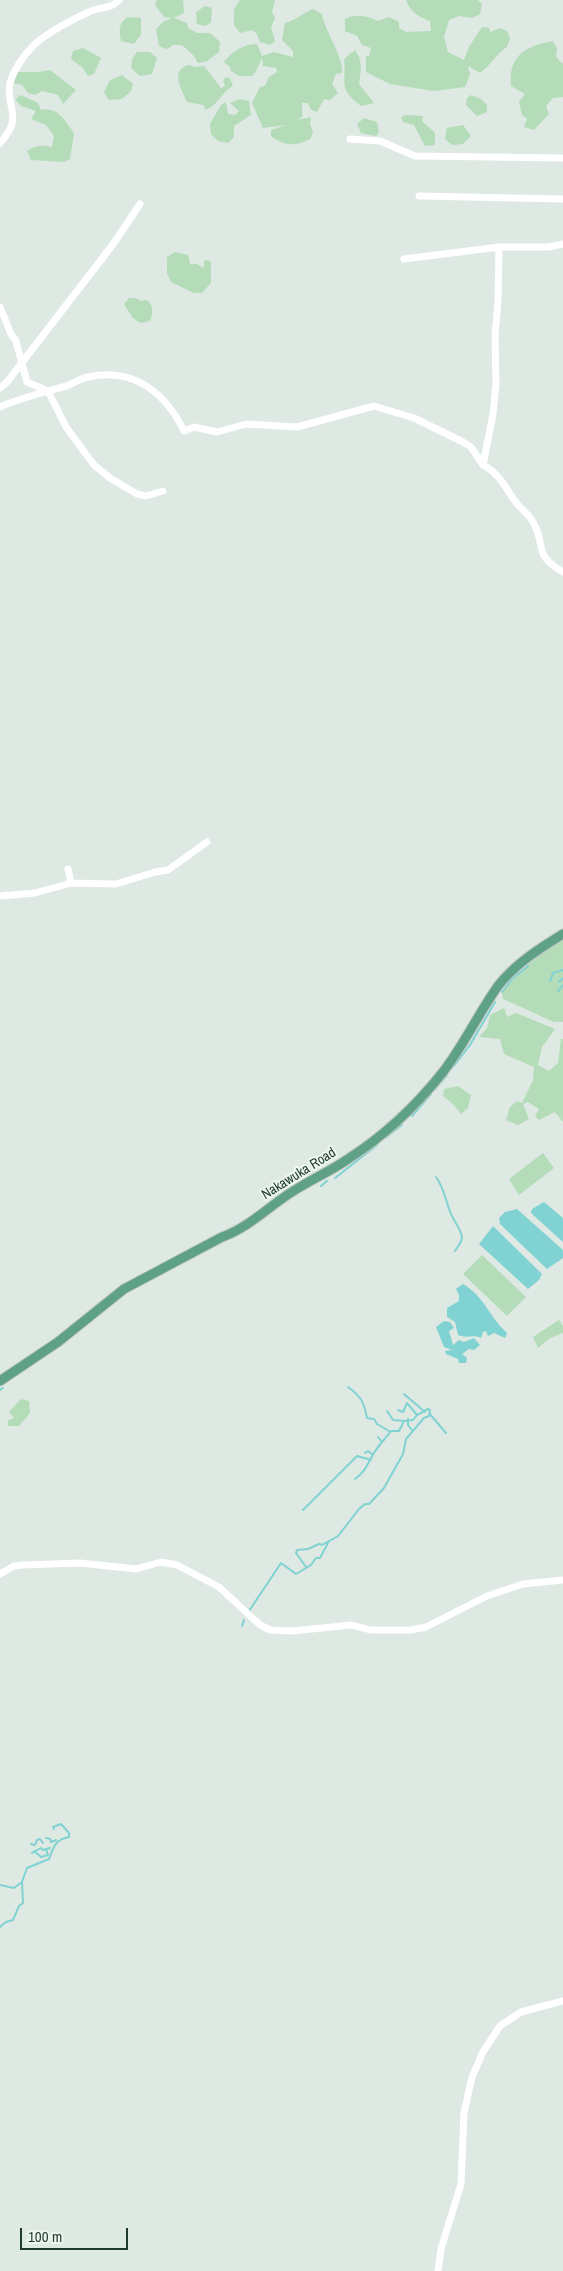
<!DOCTYPE html>
<html>
<head>
<meta charset="utf-8">
<style>
  body { margin:0 }
  #map { position:relative; width:563px; height:2271px; overflow:hidden; background:#dde9e2; font-family:"Archivo Narrow",sans-serif }
  canvas { display:block }
  .scale { position:absolute; left:20px; top:2228px; width:108px; height:22px; box-sizing:border-box; border:2px solid #1e392e; border-top:0; padding-left:6px; font-size:15px; line-height:18px; white-space:nowrap; color:#1e392e; -webkit-text-stroke:4px #edf6f0; paint-order:stroke }
</style>
</head>
<body>
<div id="map">
<canvas width="563" height="2271"></canvas>
<div class="scale">100 m</div>
</div>
<script>
const context = document.querySelector('canvas').getContext('2d');
context.lineJoin = 'round';
function fillPath(path, color) { context.fillStyle = color; context.fill(path, 'evenodd'); }
function trace(path, color, width, dash) { context.strokeStyle = color; context.lineWidth = width; context.lineCap = dash ? 'butt' : 'round'; context.setLineDash(dash || []); context.stroke(path); }
function label(font, color, halo, rows, align = 'center') {
  context.font = font + ' "Archivo Narrow",sans-serif'; context.lineWidth = 4; context.setLineDash([]); context.textBaseline = 'middle'; context.strokeStyle = halo; context.fillStyle = color; for (const [text, x, y, turn = 0] of rows) {
    context.save(); context.translate(x, y); context.rotate((+turn || 0) * Math.PI / 180); context.textAlign = isNaN(turn) ? turn : align; if (halo) context.strokeText(text, 0, 0); context.fillText(text, 0, 0); context.restore();
  }
}
const green = new Path2D(`
  M157 0H183L184 13 174 18 187 23 188 28 197 33H210L220 42 219 52 207 61 198 63 194 56 182 45H173L167 49 159 46 156 29 163 22 172 18 164 17 155 5Z
  M240 0H275L272 12 275 18 271 27 275 41 270 45 260 42 257 34 252 30 240 33 234 25V9Z
  M406 0H478L482 4 480 14 472 18 459 16 449 20 444 37 448 52 464 60 469 47 482 27 489 28 490 32 500 28 507 31 510 38 507 47C496 54 491 65 480 73L468 66 470 74 465 87 434 91 390 84 366 72V56H369L371 48 362 45 357 36 345 31V19C355 13 369 16 378 21L389 17 399 22V28L406 32 431 31 430 21C419 17 410 12 406 0Z
  M205 6 212 8 211 22 206 26 197 24 196 12Z
  M313 9 322 14C325 33 343 54 342 73L336 74 332 84 338 93 330 100 324 99 317 112 311 110 308 103H302V117L296 120 311 117 310 124 313 132 310 139C294 147 285 146 271 136V130L286 125 263 128 252 103 260 87 265 86 269 77 277 72 276 68 263 66 262 58 256 71 252 76H239L231 71 230 67 224 62C232 51 244 44 257 44L262 56 274 52 293 57V51L282 40 285 23C297 20 302 13 313 9Z
  M128 17 141 18V35L134 44 121 41C119 30 118 23 128 17Z
  M553 41 557 49 556 57 563 64V97L553 98 546 106 549 114 534 130 524 127 527 119 522 115 519 102 525 94 511 86C508 55 526 46 553 41Z
  M83 48 101 58 94 74 88 76 83 68 71 59 73 51Z
  M355 50C363 60 361 73 359 84L374 103 361 106C337 88 347 84 344 59Z
  M137 52H150L157 58 152 74 140 76 131 68 132 59Z
  M189 65 196 67 204 66 221 88 225 86 223 80 226 77 230 78 233 86C221 92 219 105 205 110L204 105 187 102C182 90 169 70 189 65Z
  M50 70 76 90 63 104 58 95 42 91 35 95 28 93 22 85 14 83 15 72H40Z
  M122 75 133 84 131 91 122 99 109 100 104 92 110 80Z
  M21 95 38 103 41 110C59 107 64 120 74 133L70 159 64 162 31 160 27 151C36 145 42 145 52 147L54 136 46 125 31 119 36 111 21 106 15 99Z
  M471 95 481 99 487 105V112L477 116 466 105 467 98Z
  M240 99 249 101 251 115 234 126V137L228 143 218 141 211 134 210 124 221 105 226 102 228 114 235 115 239 111 230 103Z
  M406 115 423 116 422 121 435 133V145L425 146 414 125 403 122 401 117Z
  M364 118 377 122 379 132 376 136 361 133 357 124Z
  M463 125 471 136 463 144 452 145 445 139 447 128Z
  M175 252 188 255 190 264H197L204 268V261L208 260 211 262V283L202 293H194L171 282 167 273V257Z
  M129 298H136L140 301 147 300C154 305 153 314 150 321L140 323 132 317 124 304Z
  M563 940V1022H554L503 999 502 992C518 972 540 952 563 940Z
  M504 1008 507 1017 516 1013 555 1029 542 1047 538 1065 549 1071 558 1063 561 1039H563V1122L555 1112 539 1120 535 1116 539 1109 528 1102 523 1104 529 1119 518 1125 506 1120 510 1107 517 1101 522 1103 533 1080 534 1067 504 1054 500 1039 479 1037 487 1028 490 1015Z
  M458 1086 471 1095 468 1108 461 1114 453 1104 443 1096 444 1089Z
  M543 1153 554 1168 519 1195 509 1179Z
  M482 1255 526 1297 507 1316 463 1274Z
  M559 1320 563 1326V1333L550 1338 538 1348 533 1337Z
  M21 1399 29 1401 30 1413 19 1426H8V1420L14 1418 9 1412Z`);
const water = new Path2D(`
  M544 1202 563 1218V1242L531 1213 532 1209Z
  M517 1209 563 1250V1258L547 1269 500 1224 499 1218 505 1212Z
  M493 1226 542 1274 539 1280 528 1289 479 1244Z
  M463 1284C484 1296 490 1318 507 1333L505 1338 494 1333 488 1336 486 1331 483 1332 481 1338C472 1334 466 1339 458 1335L455 1322 447 1317V1308L459 1301V1295L456 1289Z
  M444 1321 450 1322 454 1328 449 1331 453 1345 459 1340 464 1342 474 1338 480 1345 474 1350 469 1349 462 1354 467 1358 466 1363H459L458 1359 446 1354 445 1351 452 1350 444 1347 436 1327Z`);
const stream = new Path2D(`
  M550 981 553 973 563 970
  M559 982 563 978
  M558 991 563 985
  M502 992 513 978 528 966
  M453 1067 470 1045 495 1002
  M434 1090 447 1075
  M412 1116 431 1094
  M385 1138 402 1125
  M436 1177C445 1189 446 1205 453 1218 456 1224 461 1230 462 1237 462 1242 458 1246 455 1251
  M335 1178 377 1145
  M321 1186 327 1181
  M348 1387C362 1397 364 1403 367 1418L374 1419 377 1424 389 1431
  M0 1390 3 1388
  M404 1394 425 1412
  M398 1410 403 1412 407 1403 417 1415
  M387 1411 393 1420 404 1421
  M429 1413 446 1433
  M408 1419V1425L412 1430
  M378 1437 382 1442
  M365 1453 368 1451 373 1455
  M355 1479C366 1471 367 1464 374 1453 378 1446 385 1439 391 1431H399L404 1421 413 1420 417 1415 428 1409 430 1410
  M303 1510 357 1456 371 1460
  M306 1567 296 1553 297 1550 308 1549 319 1544 322 1545 338 1536 359 1509 365 1504H369L384 1488 403 1454 406 1439 424 1418 429 1416 430 1410
  M249 1611 281 1563 296 1574 311 1565 316 1558H320L328 1543
  M242 1626 244 1620
  M46 1838 50 1839 51 1842 56 1840
  M31 1844 35 1845 37 1840 40 1839 43 1843
  M34 1851 41 1857 48 1855 46 1849
  M32 1853 41 1848 43 1850 50 1848
  M0 1885 14 1888 22 1882
  M0 1927 6 1922 13 1920 19 1906 23 1903 22 1882 27 1868 49 1859C54 1847 54 1840 69 1837V1833L61 1824 53 1827 54 1829`);
const minor = new Path2D(`
  M350 139 380 141 415 156 563 158
  M0 143C25 116 5 108 10 83 13 71 24 55 32 47 44 34 75 18 91 11 101 7 111 9 119 0
  M419 196 563 199
  M499 247 498 302 495 336 496 384 493 414 483 465C501 474 506 490 518 505 523 510 530 516 533 522 547 547 532 554 563 572
  M404 259 499 247H549L563 244
  M0 307 11 334 16 341 27 382 48 391 66 427 94 465 110 478 137 494 146 496 163 491
  M0 388 7 382 114 243 140 204
  M0 407C20 398 41 393 63 387 71 385 79 379 88 377 133 367 165 392 184 431L194 427 217 432 246 424 297 427 374 406 414 418 463 442 471 447 483 465
  M71 883 116 884 155 872 168 870 207 842
  M0 896 35 893 71 883 68 869
  M0 1574 14 1566 23 1565 80 1563 136 1569 161 1562 177 1565 219 1587 260 1625 270 1630 292 1631 352 1625 370 1630H411L426 1627 487 1596 523 1584 563 1580
  M438 2271 441 2249 461 2184 464 2113 472 2077 483 2052 500 2026 521 2012 563 2001`);
const major = new Path2D(`
  M0 1381 58 1342 124 1289 222 1237C250 1227 270 1205 295 1190 312 1179 331 1171 348 1159 384 1136 416 1106 443 1072 464 1045 478 1014 498 986 515 964 540 948 563 934`);
const streetNames = [
  ["Nakawuka Road",299,1174,-32]
];
fillPath(green, '#b4dcb9');
fillPath(water, '#81d2d2');
trace(stream, '#81d2d2', 2);
trace(major, '#bcc4c0', 11);
trace(minor, '#fff', 7);
trace(major, '#5fa186', 9);
label('14px', '#1e392e', '#edf6f0', streetNames);
</script>
</body>
</html>
